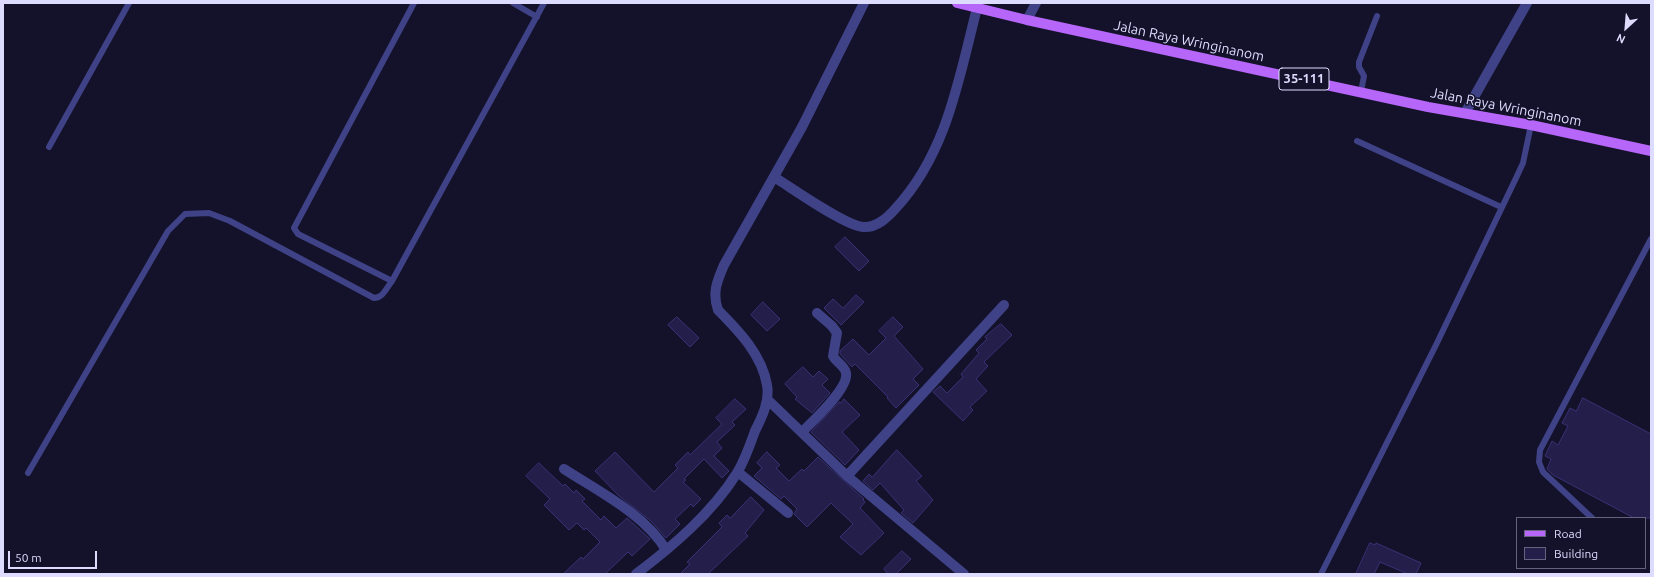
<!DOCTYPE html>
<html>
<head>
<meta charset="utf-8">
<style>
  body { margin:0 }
  #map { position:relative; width:1654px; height:577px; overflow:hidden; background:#14122a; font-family:Ubuntu,sans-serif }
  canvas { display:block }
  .frame { position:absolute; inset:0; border:4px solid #dddcfe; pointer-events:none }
  .legend { position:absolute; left:1516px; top:517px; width:130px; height:52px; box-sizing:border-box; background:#14122a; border:1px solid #64637f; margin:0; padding:5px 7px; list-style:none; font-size:12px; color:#dddcfe }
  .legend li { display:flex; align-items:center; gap:8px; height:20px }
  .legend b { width:20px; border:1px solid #64637f }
  .north { position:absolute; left:1606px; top:8px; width:40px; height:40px; -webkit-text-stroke:3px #14122a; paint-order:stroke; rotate:206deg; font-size:11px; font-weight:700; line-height:16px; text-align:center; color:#dddcfe }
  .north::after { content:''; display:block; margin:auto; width:14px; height:18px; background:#dddcfe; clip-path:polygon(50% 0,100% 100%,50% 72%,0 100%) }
  .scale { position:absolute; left:8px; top:551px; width:89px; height:18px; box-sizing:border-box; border:2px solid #dddcfe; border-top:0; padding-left:5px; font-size:12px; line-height:14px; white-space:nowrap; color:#dddcfe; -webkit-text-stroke:3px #14122a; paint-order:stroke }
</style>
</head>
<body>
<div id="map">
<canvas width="1654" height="577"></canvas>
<div class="frame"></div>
<ul class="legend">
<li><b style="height:5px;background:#b667fa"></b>Road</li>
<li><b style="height:11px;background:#231e4a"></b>Building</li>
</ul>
<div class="north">N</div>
<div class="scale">50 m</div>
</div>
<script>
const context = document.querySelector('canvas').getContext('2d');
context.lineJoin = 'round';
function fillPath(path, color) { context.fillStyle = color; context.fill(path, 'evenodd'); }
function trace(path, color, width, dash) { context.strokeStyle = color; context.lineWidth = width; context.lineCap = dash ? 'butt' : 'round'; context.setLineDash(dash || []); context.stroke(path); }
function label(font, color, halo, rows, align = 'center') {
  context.font = font + ' Ubuntu,sans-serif'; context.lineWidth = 3; context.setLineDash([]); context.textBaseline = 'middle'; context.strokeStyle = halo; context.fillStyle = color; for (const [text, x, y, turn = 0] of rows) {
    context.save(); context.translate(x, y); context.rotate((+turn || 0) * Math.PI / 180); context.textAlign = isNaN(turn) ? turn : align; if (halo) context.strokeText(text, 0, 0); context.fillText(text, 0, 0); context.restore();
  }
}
const building = new Path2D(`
  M845 237 869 261 859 271 835 247Z
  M856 295 864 302 841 325 824 308 833 299 843 308Z
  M763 302 780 319 767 331 751 315Z
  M677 317 699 338 690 347 668 325Z
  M893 317 903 327 894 336 923 369 913 379 919 385 896 408 887 398 888 397 855 364 852 367 840 354V351L853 339 869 355 886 338 879 331Z
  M1001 324 1012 335 984 362 988 366 976 379 987 391 970 407 973 410 963 421 933 392 940 386 947 393 963 377 961 374 979 353 976 350 987 339 985 337Z
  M803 367 813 377 819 371 828 379 822 385 830 393 812 413 795 399 797 397 785 384Z
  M1583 398 1651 434V518H1634L1553 475 1547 469 1551 459 1545 456 1552 441 1558 445 1568 426 1562 423 1570 408 1576 411Z
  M735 399 746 409 732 422 735 425 717 442 722 448 714 456 729 471 722 478 704 459 684 479 686 480 683 482 701 499 693 507 691 504 675 519 680 524 666 538 651 521 618 495 595 471 615 452 654 492 678 468 675 465 688 452 690 455 722 424 716 418Z
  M844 399 860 415 842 432 859 450 845 465 811 432 839 402 841 403Z
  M897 450 922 476 916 481 933 500 913 523 901 513 904 510 880 483 873 490 863 481 869 474 872 477Z
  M767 452 780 465 776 468 789 481 802 469 804 471 818 457 864 499 863 500 865 502 860 508 884 533 861 555 840 537 853 524 831 503 807 527 794 514 797 509 784 496 781 499 754 476 762 468 757 463Z
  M539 463 563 486 565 484 574 493 576 490 585 499 582 501 601 520 604 516 616 528 627 518 650 539 632 556 628 552 605 574H563L581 557 583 559 600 542 586 528 584 530 577 523 569 530 544 505 550 499 526 476Z
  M751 497 764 510 745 533 748 536 708 574H680L690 564 687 562 722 527 719 523 727 515 730 518Z
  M1370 543 1375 545 1376 543 1421 563 1416 574H1408L1380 562 1374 574H1356Z
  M902 551 911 559 896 574H888L884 569Z`);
const lane = new Path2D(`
  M414 3 294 228 298 234 392 281 544 3
  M513 3 537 17
  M1361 92 1364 76 1359 67V62L1377 16
  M1357 141 1501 207
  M49 147 129 3
  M28 473 168 231 185 214 209 213 230 221 374 298C383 298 387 287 392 281
  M1592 518 1543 472 1539 462 1540 450 1651 239
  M1321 574 1436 345 1517 176 1523 163 1531 125`);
const street = new Path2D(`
  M1027 20 1036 3
  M1465 113 1527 3
  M774 177C792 188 845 226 863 227 877 228 888 217 896 208 947 153 959 78 977 8
  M768 400 847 476 964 574
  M802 432C813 421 849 388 846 373 845 366 836 362 833 356L837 333 832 326 817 313
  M564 469C598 491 646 515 666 550
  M738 472 788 513
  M847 476 1004 305
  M636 574C673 546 712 513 737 473 745 460 750 445 755 431 762 417 770 401 767 385 762 355 739 331 718 310 712 293 717 281 724 265L802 127 864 3`);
const primary = new Path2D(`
  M957 3 1027 20 1428 107 1531 125 1651 151`);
const shields = [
  [1304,79,50]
];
const shieldNames = [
  ["35-111",1304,79]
];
const streetNames = [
  ["Jalan Raya Wringinanom",1189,41,12],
  ["Jalan Raya Wringinanom",1506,107,11]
];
fillPath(building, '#231e4a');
trace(building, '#393175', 1);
trace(lane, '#3f4287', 6);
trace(street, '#3f4287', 10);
trace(primary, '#b667fa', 10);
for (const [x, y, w] of shields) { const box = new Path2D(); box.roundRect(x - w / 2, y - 11, w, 22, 3); context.fillStyle = '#14122a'; context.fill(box); trace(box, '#dddcfe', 1); }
label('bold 13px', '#dddcfe', null, shieldNames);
label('14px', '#dddcfe', '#14122a', streetNames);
</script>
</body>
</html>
